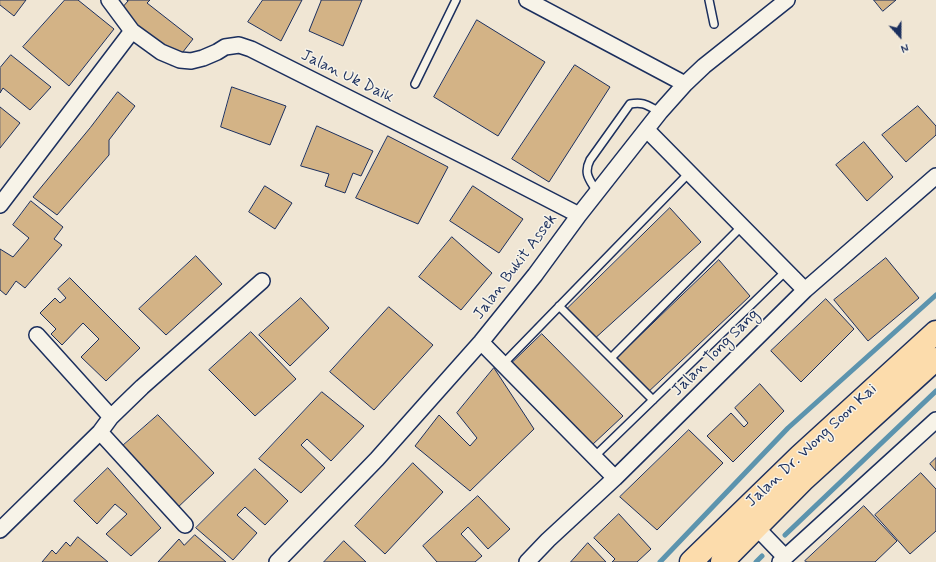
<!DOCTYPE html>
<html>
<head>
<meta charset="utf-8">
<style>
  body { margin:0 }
  #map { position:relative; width:936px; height:562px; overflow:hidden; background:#f0e6d4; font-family:Mynerve,sans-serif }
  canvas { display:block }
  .north { position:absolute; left:880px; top:16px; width:40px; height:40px; -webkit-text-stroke:3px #f7f3e8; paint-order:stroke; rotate:159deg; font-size:11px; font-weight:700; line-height:16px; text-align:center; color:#1b2f5e }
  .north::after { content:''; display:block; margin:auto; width:14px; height:18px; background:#1b2f5e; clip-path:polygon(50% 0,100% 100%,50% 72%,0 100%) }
</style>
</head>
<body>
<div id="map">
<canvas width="936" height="562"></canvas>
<div class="north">N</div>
</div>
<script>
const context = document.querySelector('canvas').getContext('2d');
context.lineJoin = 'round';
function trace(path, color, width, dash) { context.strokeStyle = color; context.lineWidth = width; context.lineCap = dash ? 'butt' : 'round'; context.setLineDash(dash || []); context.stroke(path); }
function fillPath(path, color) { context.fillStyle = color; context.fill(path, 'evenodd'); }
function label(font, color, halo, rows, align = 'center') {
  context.font = font + ' Mynerve,sans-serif'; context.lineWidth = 3; context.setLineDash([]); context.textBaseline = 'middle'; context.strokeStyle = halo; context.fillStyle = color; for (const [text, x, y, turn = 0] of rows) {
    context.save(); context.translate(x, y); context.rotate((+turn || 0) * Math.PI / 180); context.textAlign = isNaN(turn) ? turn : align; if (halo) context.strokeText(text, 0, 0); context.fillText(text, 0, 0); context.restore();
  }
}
const stream = new Path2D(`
  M785 535 936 391
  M660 562 788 428 936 295
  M756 562 762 556`);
const building = new Path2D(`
  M0 0H26L14 16 0 5Z
  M65 0H78L114 29 69 86 23 47Z
  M127 0H150L147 3 193 39 172 66 114 17 128 1Z
  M263 0H302L281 41 248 22Z
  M321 0H362L343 46 309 31 321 1Z
  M874 0H896L883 11Z
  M477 20 545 62 498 136 434 97Z
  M11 55 51 87 30 110 3 88 0 93V68Z
  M575 65 610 87 549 182 512 159Z
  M232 87 286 106 270 145 221 127Z
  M118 92 135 106 109 140V155L57 215 33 197 90 128Z
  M918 106 936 126V135L906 162 882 135Z
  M0 107 20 123 0 148Z
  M317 126 373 151 361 176 353 173 345 193 325 186 329 174 301 166Z
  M388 136 448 167 418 224 356 198Z
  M864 142 893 177 867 201 836 165Z
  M265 186 292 203 275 229 249 212Z
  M473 186 523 219 499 253 450 221Z
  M31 201 63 227 54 239 62 245 25 288 16 281 6 295 0 290V249L13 257 29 238 13 225Z
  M670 208 701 242 592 341 565 311Z
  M452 237 492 273 461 310 419 277Z
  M196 256 222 284 166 335 139 309Z
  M886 258 919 298 868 341 834 300Z
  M719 260 750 296 645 395 613 362Z
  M70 278 140 348 106 381 81 357 99 339 83 323 62 345 51 334 56 329 40 313 55 298 60 303 66 298 58 289Z
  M301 298 329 328 290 366 259 335Z
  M826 299 854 329 801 382 771 351Z
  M389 307 433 345 374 410 330 372Z
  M251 332 296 379 255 416 209 370Z
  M542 334 623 416 592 445 511 364Z
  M494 368 534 429 470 491 415 446 439 415 470 446 477 438 457 413Z
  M760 384 784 411 733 462 707 436 731 413 744 427 748 423 735 408Z
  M322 392 364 426 331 461 307 439 301 445 325 468 301 493 259 459Z
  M158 415 214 473 175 510 118 450Z
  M689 430 723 463 657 530 620 497Z
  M936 458V471L930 464Z
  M413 463 443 492 385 554 355 526Z
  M108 468 161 528 131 556 106 534 127 514 115 504 97 524 74 501Z
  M255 469 288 501 265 525 245 507 237 515 257 533 233 560 196 528Z
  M921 473 936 489V531L910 554 875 515Z
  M478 496 510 529 488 549 468 527 461 534 482 556 475 562H437L423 546Z
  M864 506 897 541 875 562H807L805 561Z
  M619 514 651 549 637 562H612L615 559 594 538Z
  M195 535 226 562H158L179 539 184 545Z
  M78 537 108 562H42L52 550 56 554 66 542 70 546Z
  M344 541 366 562H324Z
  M588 543 606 562H571Z`);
const lane = new Path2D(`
  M709 0 714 24
  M415 84 456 0
  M597 192C590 180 583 174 590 160L630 104C644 101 648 106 660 112
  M559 306 653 400
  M611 358 742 226
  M503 364 689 173
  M594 457 786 271`);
const street = new Path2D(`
  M109 0 132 31 161 52 180 60 191 61 203 58 217 52 225 47 239 45 251 49 478 163 579 215
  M527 0 685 84
  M647 130 805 290
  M0 205 132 31
  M37 335 111 417
  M481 342 615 478
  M100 432 185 525
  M756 527 785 557
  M0 530 100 432 111 417 142 387 262 281
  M277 562 377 459 481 342 535 275 579 215 660 112 685 84 704 66 787 0
  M527 562 548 540 615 478 805 290 936 176
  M780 562 936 420`);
const primary = new Path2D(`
  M691 562 800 456 936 332
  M722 562 804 479 936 359`);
const streetNames = [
  ["Jalan Uk Daik",347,77,26],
  ["Jalan Bukit Assek",516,267,-53],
  ["Jalan Tong Sang",716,353,-45],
  ["Jalan Dr. Wong Soon Kai",812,446,-43]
];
trace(stream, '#5c94ae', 5);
fillPath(building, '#d3b386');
trace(building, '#1b2f5e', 1);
trace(lane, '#1b2f5e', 10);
trace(street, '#1b2f5e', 18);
trace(primary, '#1b2f5e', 25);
trace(lane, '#f7f3e8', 7);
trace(street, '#f7f3e8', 15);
trace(primary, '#fcdcac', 22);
label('16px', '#1b2f5e', '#f7f3e8', streetNames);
</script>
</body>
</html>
